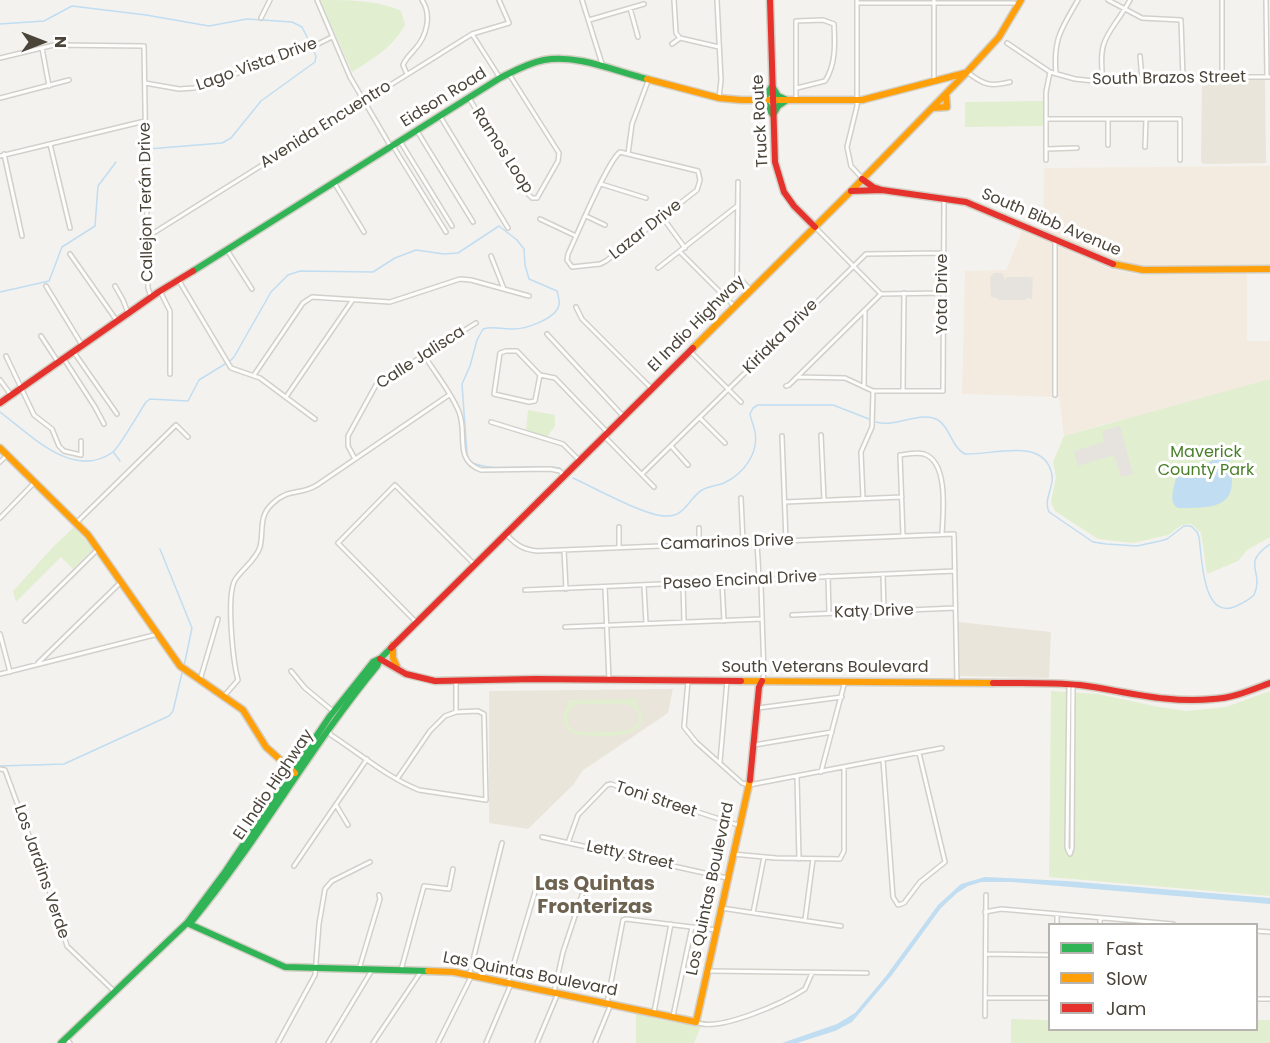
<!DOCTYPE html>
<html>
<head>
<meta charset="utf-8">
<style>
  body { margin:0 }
  #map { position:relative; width:1270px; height:1043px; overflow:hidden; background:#f4f2ee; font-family:Poppins,sans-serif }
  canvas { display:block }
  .legend { position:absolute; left:1048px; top:923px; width:210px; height:108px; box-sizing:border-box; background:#fff; border:2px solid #b7b4b0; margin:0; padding:8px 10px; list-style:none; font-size:18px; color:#4b4439 }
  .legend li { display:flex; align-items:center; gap:12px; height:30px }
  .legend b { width:30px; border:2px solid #b7b4b0 }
  .north { position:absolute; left:12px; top:12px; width:60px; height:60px; -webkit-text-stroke:4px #fff; paint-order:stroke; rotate:90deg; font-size:16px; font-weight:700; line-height:24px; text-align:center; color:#4b4439 }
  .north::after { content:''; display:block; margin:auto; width:21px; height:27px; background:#4b4439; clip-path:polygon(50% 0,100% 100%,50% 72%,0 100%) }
</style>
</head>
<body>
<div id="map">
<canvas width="1270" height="1043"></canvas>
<ul class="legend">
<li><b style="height:8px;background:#30b455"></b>Fast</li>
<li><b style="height:8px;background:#ff9f0a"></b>Slow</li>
<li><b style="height:8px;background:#e5322d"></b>Jam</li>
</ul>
<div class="north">N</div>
</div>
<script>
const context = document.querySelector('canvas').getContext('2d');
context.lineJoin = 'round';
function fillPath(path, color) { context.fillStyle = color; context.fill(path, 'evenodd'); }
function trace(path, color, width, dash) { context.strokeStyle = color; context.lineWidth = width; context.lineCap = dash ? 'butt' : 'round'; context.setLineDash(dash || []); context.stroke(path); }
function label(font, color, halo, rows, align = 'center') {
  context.font = font + ' Poppins,sans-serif'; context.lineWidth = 6; context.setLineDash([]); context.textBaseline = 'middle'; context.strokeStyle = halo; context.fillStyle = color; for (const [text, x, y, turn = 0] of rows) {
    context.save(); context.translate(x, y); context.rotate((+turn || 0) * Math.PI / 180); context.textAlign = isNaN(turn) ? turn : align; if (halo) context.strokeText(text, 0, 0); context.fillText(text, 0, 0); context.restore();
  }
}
const commercial = new Path2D(`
  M1270 166V265L1135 266 1122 264 1049 234 1043 230 1044 168Z
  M1022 231 1110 269 1138 275 1247 274V341H1270V379L1183 405 1105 424 1064 436 1059 397 962 394 965 271 1006 270Z`);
const education = new Path2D(`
  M1202 79 1265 80 1266 163 1204 164 1201 162Z
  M958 622 1051 632 1049 678 960 676Z
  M673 689 668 713 582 771 574 784 528 829 489 823V691Z`);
const green = new Path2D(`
  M320 0C347 0 378 0 401 11L405 25C392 48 374 58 352 72Z
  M1044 101 1043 126 965 127V102Z
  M1270 379V537L1247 550 1238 561 1207 574 1201 533 1191 524 1182 525 1168 535 1133 543 1098 539 1055 511 1051 502 1056 477 1053 462 1064 436Z
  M528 410 555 415V426L547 437 526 430Z
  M74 527 93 549 73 569 61 557 16 602 13 591 53 547Z
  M1051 691 1098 694 1159 707 1187 711 1226 707 1270 691V896L1049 877Z
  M638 699 637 704C641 709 644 714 642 721 638 741 594 736 577 735 563 730 559 717 568 705L567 700ZM578 704H626L633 707 637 711C645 735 616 731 601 732 593 732 580 734 573 729 568 726 567 722 567 717L571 708Z
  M636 1012 652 1015V1018L683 1024 684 1021 701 1026 694 1043H636Z
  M1011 1019 1049 1020 1050 1030H1256L1257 1020H1270V1043H1011Z`);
const parking = new Path2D(`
  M993 273H1002L1005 279 1007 277H1030L1033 279 1032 299 1026 298V300H998L997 298 991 297 990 276 993 275Z
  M1120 426 1133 474 1121 477 1114 455 1078 466 1074 451 1104 442 1102 431Z`);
const water = new Path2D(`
  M1217 458H1229C1240 507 1220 508 1178 508 1168 502 1174 488 1176 478 1191 474 1202 465 1217 458Z
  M985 877 1067 881 1270 898V904L1012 882H981L968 886 957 893 941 908 892 975 852 1022 835 1031 797 1043H782L837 1024 855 1013 886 976 938 905 961 884Z`);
const stream = new Path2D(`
  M0 24 44 21 72 6 146 15 209 26 247 19 292 22 302 27 309 41
  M148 149 222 143 231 138 261 101 315 62 316 56 314 52
  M0 292 49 281 62 247 95 226 98 186 116 162
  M230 361 234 357 271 292 288 275 300 271 373 272 395 258 416 250 444 254 458 253 499 226 517 240 524 249 525 265 529 279 557 291C558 295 560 301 559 305 556 319 524 330 511 329 500 329 494 326 483 329L477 340 470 366 462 384 467 454 469 461C490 474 534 463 560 468
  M0 412C30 434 73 481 113 452 118 449 140 411 146 402L150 399 188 401 199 380 225 364
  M876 422C896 428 921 410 938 420 951 428 951 447 965 454 990 456 1045 435 1052 475 1054 488 1043 499 1049 512L1093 542 1106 544 1137 546 1160 541 1167 539 1184 526H1191L1197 532 1199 537C1202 556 1202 619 1234 607 1241 604 1248 601 1254 595 1265 570 1240 565 1270 544
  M114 453 120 461
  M573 478C595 488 645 516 666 516 685 517 688 499 702 490 709 486 717 486 724 483 743 474 759 454 755 432 754 426 751 420 750 414L753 408 758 405H833L869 419
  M160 549 192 628 184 666
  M0 766 64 764 169 716 173 711 182 673`);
const street = new Path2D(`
  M317 0 350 77 391 147
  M582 0 603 67
  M674 0 676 33 680 38 719 47
  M717 0 721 80 719 98
  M857 0V106L847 147 851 166 862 178
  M934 0V80
  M1108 0 1142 18 1181 20 1183 78
  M1222 0V77
  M1266 0 1267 77
  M857 3H1014L1018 5
  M630 8 638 37
  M261 18 270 0
  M589 20 644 4
  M472 34 500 78
  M1007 43 1050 72 1075 79 1094 81 1127 78 1158 80 1196 77H1270
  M672 44 680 38
  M42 48 49 86
  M1140 56 1142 79
  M0 58 54 45 144 46 148 288 151 297
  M967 72C984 85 990 87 1010 82
  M407 74 403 65C406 58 410 55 415 49 427 36 432 15 422 0
  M1056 74C1053 39 1061 29 1078 0
  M1103 80C1097 35 1110 36 1130 0
  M145 83 179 89 194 88 308 49 332 37
  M0 98 69 80
  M469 98 525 191 532 198H537L558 161 559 153 509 74
  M796 100V21L823 20 834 24C835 43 836 65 825 81L797 88
  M440 116 508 228
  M1046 119H1180V160
  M417 131 473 222
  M400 141 452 226
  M50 144 70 228
  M1108 145V119
  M393 146 446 232
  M1145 147 1146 119
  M1046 149 1077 148
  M4 154 22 236
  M628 154 698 171 700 180 697 190 606 261 600 264 572 267 567 260 568 254C577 235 607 162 620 152L628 154 632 124 648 81
  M0 156 145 121
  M1046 160V92L1050 72
  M738 182 737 276 751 290
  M335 184 364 232
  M601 184 646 198
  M586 216 605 225
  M663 218 685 248
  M540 219 576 236
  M815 227 881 294 943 293
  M147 237 472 34 509 23 499 0
  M227 250 252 289
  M680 252 735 307
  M70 254 117 321
  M491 256 504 289
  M658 268 737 206
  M178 279 231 368 260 378 315 419
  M46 286 82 345
  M115 286 123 300 128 313
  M160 291 170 311V374
  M576 307 582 319 651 388
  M547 334 623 416
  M41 336 58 362
  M73 351 117 414
  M690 351 741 402
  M424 355C435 373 451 392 459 412 468 434 453 460 481 470L550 469 560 471 563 475
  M6 356 34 415 52 429 59 446 64 451 81 455V441
  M64 359 95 407 104 424
  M254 375 303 303 312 297 390 302 460 279 471 280 529 296
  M540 375 535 401 529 402 494 394 500 353 506 351H517L540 375 555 378 608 433
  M797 377 845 378 873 391H943L944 199
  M0 380 11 395
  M786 386 789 385 881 294
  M864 387 865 311
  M903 391 904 293
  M1055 395V240
  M286 397 352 301
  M700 418 725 443
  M491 422 563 444 579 460
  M821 435 824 500
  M604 436 654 487
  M782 436 786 541
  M671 446 688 465
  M355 459 348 446V436L376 385 476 323
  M0 462 7 455
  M642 474 866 254 943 253
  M741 498 743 542
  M863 498 861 452 872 427 873 391
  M785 502 902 497
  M0 518 35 482
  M76 523 176 425 188 437
  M619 527V547
  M699 528V544
  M507 535C516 545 524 550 538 551L954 534 957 682
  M903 536 900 455C908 454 917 452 924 454 949 462 943 514 942 534
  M757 542 759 577 761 585 764 674 762 681
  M564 550 566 589
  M883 574 884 611
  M828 576 829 613
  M722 583 724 621
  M683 584 684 622
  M644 586 646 623
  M605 587 609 680
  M525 590 955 571
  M792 615 955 608
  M25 621 98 549
  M416 622 338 543 395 485 474 564
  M565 627 762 619
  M0 634 10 672
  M38 663 122 581
  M291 671 305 688 334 712
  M0 674 158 634
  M200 680 218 619
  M688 681 684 727 696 742 742 783 749 785 942 748
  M1069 686 1067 848 1070 854 1072 848 1073 685
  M224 696 238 680C233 661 226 596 235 580 242 569 256 560 260 547 264 531 258 517 272 504 290 487 299 496 317 485L449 395
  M758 708 842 697
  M456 712V680
  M328 730 331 735C359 753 388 778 419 790L486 800 484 714 478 711 456 712 445 716 430 731 397 779
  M754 745 832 732
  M883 760 893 897 898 905 904 903 920 882 945 862 919 753
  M720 762 727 681
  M0 769 5 770 59 918 67 946 115 992
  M821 772 845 681
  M797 777 799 859
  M336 805 348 825
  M542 837 727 878
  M568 843 578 815 607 785 611 784 738 825
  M732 854 776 858 840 859 844 851V768
  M294 866 367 759
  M721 908 841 926
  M985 912 1001 909 1173 924
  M753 913 764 857
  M1057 914V924
  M1100 918V924
  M805 920 813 859
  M1256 931 1270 932
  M986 954 1050 955
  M359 969 380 899 379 895
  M401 970 424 886 449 889 453 869
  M708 971 867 973
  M508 983 538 882
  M554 992 563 952 582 895
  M986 998H1050
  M1256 999H1270
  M607 1003 623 920 626 919 716 930
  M654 1012 671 924
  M673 1016 692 927
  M985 1016 986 895
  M696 1022C718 1033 785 1002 805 989L812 973
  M66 1038 70 1043
  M278 1043 315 975 319 924 325 889 332 881 370 862
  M328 1043 372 970
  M373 1043 422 970
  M438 1043 472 975 470 972 502 843
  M486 1043 511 984
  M537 1043 558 993
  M595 1043 611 1004`);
const fast = new Path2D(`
  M772 86 778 96 787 100 778 106 773 115 767 106 759 100 767 94Z
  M193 271 500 78C514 71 528 63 544 60 577 54 615 71 647 79
  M187 923 285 967 428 971
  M187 923 192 921C259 840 310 747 377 666L380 659 391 648
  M61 1043 187 923 225 872 330 716 373 662 379 659`);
const slow = new Path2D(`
  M647 79 719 98 741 100H862L965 73
  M932 108 947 107 946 95
  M1113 264 1143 270 1270 269
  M693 348 851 191 967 72 999 37 1021 0
  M0 448 88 535 180 666 243 710 266 747 295 773
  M393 645V658L397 667
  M741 681 993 683
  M428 971 454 972 696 1022 750 780`);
const jam = new Path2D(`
  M770 0 775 162 784 192 794 206 815 227
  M862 179 873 187 882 190 966 202 1113 264
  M851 191 882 190
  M0 403 160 291 193 271
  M391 648 693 348
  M380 659 406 674 435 681 535 679 741 681
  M993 683C1022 683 1051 682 1080 685 1124 691 1168 704 1213 699 1233 698 1251 690 1270 683
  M750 780 759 687 762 681`);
const streetNames = [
  ["Lago Vista Drive",257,65,-20],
  ["South Brazos Street",1169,79,-1],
  ["Eidson Road",444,98,-32],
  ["Truck Route",761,121,-93],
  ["Avenida Encuentro",326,125,-32],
  ["Ramos Loop",502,151,57],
  ["Callejon Terán Drive",147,202,-91],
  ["South Bibb Avenue",1051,223,23],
  ["Lazar Drive",646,230,-38],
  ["Yota Drive",943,294,-90],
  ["El Indio Highway",697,324,-45],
  ["Kiriaka Drive",781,337,-45],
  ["Calle Jalisca",421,358,-33],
  ["Camarinos Drive",727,543,-2],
  ["Paseo Encinal Drive",740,581,-3],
  ["Katy Drive",874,612,-2],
  ["South Veterans Boulevard",825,668],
  ["El Indio Highway",274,785,-56],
  ["Toni Street",656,800,18],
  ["Letty Street",630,856,12],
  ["Los Jardins Verde",41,872,71],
  ["Los Quintas Boulevard",711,889,-78],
  ["Las Quintas Boulevard",530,975,11]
];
const parkNames = [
  ["Maverick",1206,453],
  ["County Park",1206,471]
];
const quarterNames = [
  ["Las Quintas",595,885],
  ["Fronterizas",595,908]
];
fillPath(commercial, '#f3ebdf');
fillPath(education, '#eae5da');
fillPath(green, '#e1eecf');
fillPath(parking, '#e6e3df');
fillPath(water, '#c0ddf1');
trace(stream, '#c0ddf1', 1.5);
trace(street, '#d2d0cb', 6);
trace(fast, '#d3cfc5', 9);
trace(slow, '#d3cfc5', 9);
trace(jam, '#d3cfc5', 9);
trace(street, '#fdfdfc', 3);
trace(fast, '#30b455', 6);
trace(slow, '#ff9f0a', 6);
trace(jam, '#e5322d', 6);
label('16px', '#4b4439', '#fff', streetNames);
label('16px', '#4a7f2a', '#fff', parkNames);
label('bold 20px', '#6e6250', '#fff', quarterNames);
</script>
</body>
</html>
